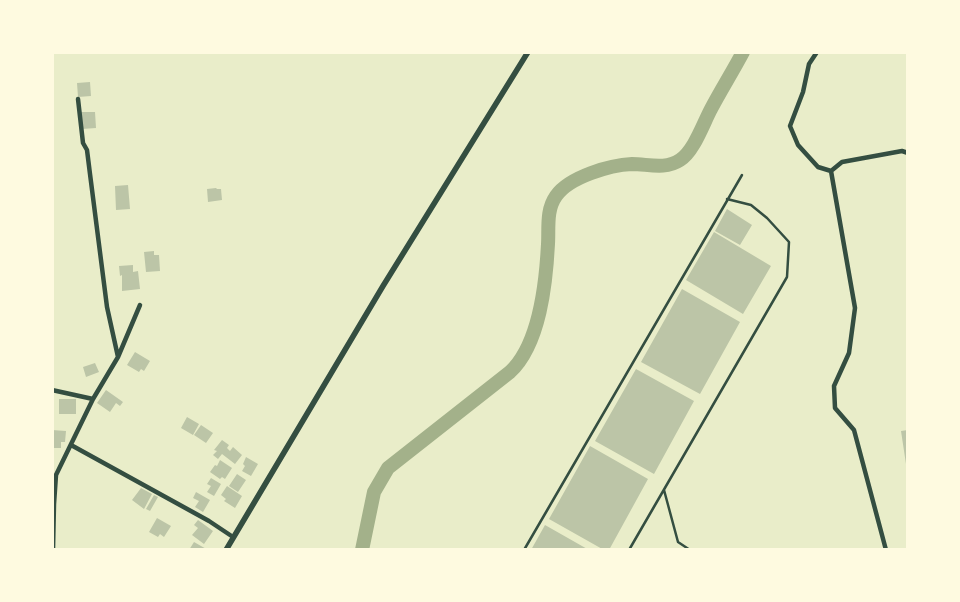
<!DOCTYPE html>
<html>
<head>
<meta charset="utf-8">
<style>
  body { margin:0 }
  #map { position:relative; width:960px; height:602px; overflow:hidden; background:#e9edc9; font-family:Quicksand,sans-serif }
  canvas { display:block }
  .frame { position:absolute; inset:0; border:54px solid #fefae0; pointer-events:none }
</style>
</head>
<body>
<div id="map">
<canvas width="960" height="602"></canvas>
<div class="frame"></div>
</div>
<script>
const context = document.querySelector('canvas').getContext('2d');
context.lineJoin = 'round';
function trace(path, color, width, dash) { context.strokeStyle = color; context.lineWidth = width; context.lineCap = dash ? 'butt' : 'round'; context.setLineDash(dash || []); context.stroke(path); }
function fillPath(path, color) { context.fillStyle = color; context.fill(path, 'evenodd'); }
const river = new Path2D(`
  M362 550 374 492 388 468 510 372C540 344 546 283 548 244 549 228 546 210 556 196 569 177 610 165 632 164 648 164 665 170 680 160 694 151 703 124 711 109 721 90 733 71 743 52`);
const building = new Path2D(`
  M90 82 91 96 78 97 77 83Z
  M81 112H95L96 128 82 129Z
  M128 185 130 209 116 210 115 186Z
  M216 188 217 189H221L222 200 208 202 207 189Z
  M727 209 752 225 740 245 715 231Z
  M714 232 771 266 743 314 686 280Z
  M154 251V255H159L160 271 146 272 144 252Z
  M133 265V272L138 271 140 289 122 291V275L120 276 119 266Z
  M682 289 740 322 700 394 641 362Z
  M135 352 150 361 144 371 141 369 139 372 127 365Z
  M95 363 99 372 86 377 83 367Z
  M636 369 694 401 654 474 595 441Z
  M106 390 123 402 120 406 116 403 110 412 97 403Z
  M59 399H76V414H59Z
  M187 417 199 424 193 435 181 428Z
  M201 425 213 433 206 443 194 435Z
  M52 430 66 431 65 442H61V448H52Z
  M908 430V463L906 464 901 431Z
  M222 440 229 445 227 448 230 451 233 447 242 455 235 464 222 454 218 459 213 455 217 451 214 450Z
  M590 446 648 479 609 550H604L549 519Z
  M246 457 258 464 251 476 242 471 245 466 243 464Z
  M220 460 232 468 225 479 222 477 220 479 210 472 215 465 217 466Z
  M237 474 246 480 238 492 229 486Z
  M211 478 221 484 214 496 207 492 211 486 207 484Z
  M227 486 242 496 235 508 224 501 226 499 221 495Z
  M141 488 152 494 144 509 132 500Z
  M196 492 210 500 203 512 195 507 199 501 193 498Z
  M154 495 158 497 150 511 146 509Z
  M157 518 171 526 164 537 160 534 158 537 149 532Z
  M198 520 213 531 204 544 192 535 198 528 194 525Z
  M545 525 589 550H531Z
  M194 542 208 550H189Z`);
const service = new Path2D(`
  M664 490 678 542 690 550
  M524 550 742 175
  M629 550 787 277 789 242 767 218 751 205 727 199`);
const minor = new Path2D(`
  M817 52 809 64 803 92 790 126 798 145 818 167 831 171
  M78 99 83 143 87 150 90 174 107 307 118 357
  M52 390 93 399
  M71 445 209 521 233 537
  M53 550 54 504 56 475 93 399 118 357 140 305
  M886 550 854 430 835 408 834 386 849 353 855 308 831 171 842 162 902 151 908 153`);
const tertiary = new Path2D(`
  M226 550 383 286 528 52`);
trace(river, '#a3b18a', 14);
fillPath(building, '#bcc5a7');
trace(service, '#344e41', 2.5);
trace(minor, '#344e41', 4.5);
trace(tertiary, '#344e41', 5.5);
</script>
</body>
</html>
